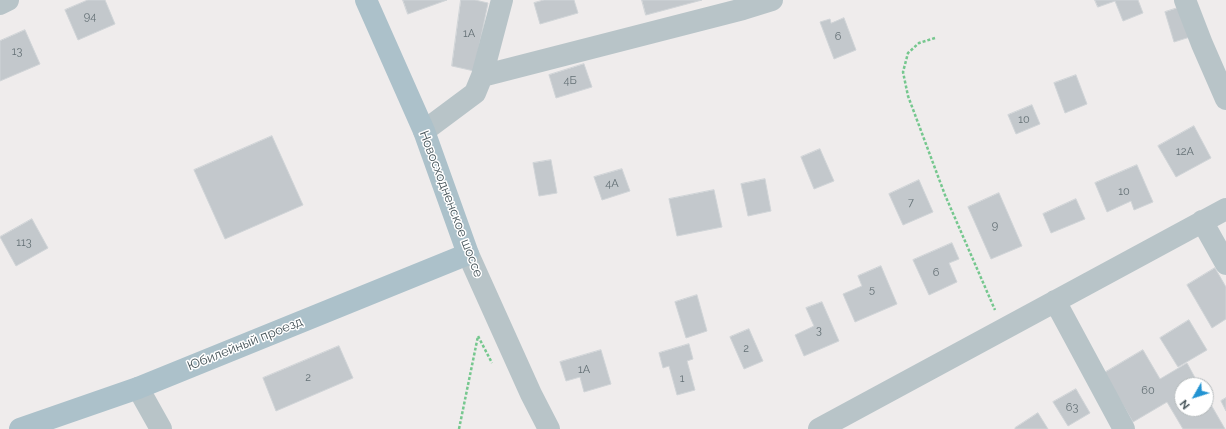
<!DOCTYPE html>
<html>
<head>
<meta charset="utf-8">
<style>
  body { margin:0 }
  #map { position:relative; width:1226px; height:429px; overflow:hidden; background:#efecec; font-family:Raleway,sans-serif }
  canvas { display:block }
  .north { position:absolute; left:1174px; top:377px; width:40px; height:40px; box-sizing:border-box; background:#fff; border:1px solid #b5babc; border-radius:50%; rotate:231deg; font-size:11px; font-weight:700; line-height:16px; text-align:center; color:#455358 }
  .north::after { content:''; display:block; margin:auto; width:14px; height:18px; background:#2293d2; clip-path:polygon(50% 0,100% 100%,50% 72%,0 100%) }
</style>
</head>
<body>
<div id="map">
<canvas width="1226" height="429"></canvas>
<div class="north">N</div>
</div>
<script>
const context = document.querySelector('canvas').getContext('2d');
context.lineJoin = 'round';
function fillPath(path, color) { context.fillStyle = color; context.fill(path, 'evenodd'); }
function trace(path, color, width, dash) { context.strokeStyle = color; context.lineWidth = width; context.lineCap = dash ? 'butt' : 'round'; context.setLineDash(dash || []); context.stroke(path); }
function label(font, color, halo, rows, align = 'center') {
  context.font = font + ' Raleway,sans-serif'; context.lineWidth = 3; context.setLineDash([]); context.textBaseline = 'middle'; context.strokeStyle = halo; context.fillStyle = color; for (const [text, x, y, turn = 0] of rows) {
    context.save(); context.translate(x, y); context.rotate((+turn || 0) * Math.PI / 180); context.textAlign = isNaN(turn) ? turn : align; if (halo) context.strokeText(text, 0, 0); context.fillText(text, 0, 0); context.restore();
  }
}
const building = new Path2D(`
  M88 0H105L115 24 78 40 65 10Z
  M403 0H447L408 14Z
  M461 0H475L488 3 474 71 452 66Z
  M544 0H574L578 13 540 24 534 3Z
  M642 0H702L646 15Z
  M1095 0H1138L1143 13 1123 21 1115 1 1098 7Z
  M1181 7 1190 37 1174 42 1165 12Z
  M844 18 856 50 834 59 820 22 830 19 831 23Z
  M25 30 40 64 0 81V41Z
  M584 64 592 87 556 98 549 75Z
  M1076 75 1087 104 1065 113 1054 83Z
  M1032 105 1040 124 1016 134 1008 115Z
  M1194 126 1211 158 1176 177 1158 146Z
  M272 136 303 205 225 239 194 170Z
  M820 149 834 181 814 189 801 157Z
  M551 160 557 193 539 196 533 163Z
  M1137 165 1153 202 1134 210 1131 201 1107 212 1095 183Z
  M622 169 630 191 602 200 594 177Z
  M765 179 771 211 748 216 741 184Z
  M919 180 933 212 903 225 889 194Z
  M714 190 722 227 677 236 669 199Z
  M999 193 1022 246 991 259 968 207Z
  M1076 199 1085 219 1051 233 1043 214Z
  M32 219 48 248 16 266 0 237Z
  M952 243 959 259 949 263 957 282 929 295 913 260Z
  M881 266 897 304 855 322 843 294 862 286 858 276Z
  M1215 268 1226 287V319L1212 328 1187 285Z
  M697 295 707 331 686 338 675 302Z
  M822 302 839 341 804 356 795 335 814 326 806 308Z
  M1189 320 1207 350 1178 367 1160 338Z
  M749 329 763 361 744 369 730 337Z
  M689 344 693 359 687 361 695 390 677 395 669 366 663 368 659 353Z
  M339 346 353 378 276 411 263 378Z
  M601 350 611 384 584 392 580 377 566 381 560 362Z
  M1143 350 1160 379 1187 363 1199 385H1182V409H1206V396L1225 429H1183L1167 402 1133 422 1104 373Z
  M1076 389 1090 413 1068 426 1053 402Z
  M1226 398V411L1221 401Z
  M1038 413 1048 429H1015V428Z`);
const path = new Path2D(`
  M935 38 919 43 908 53 903 72 908 96 945 195 995 310
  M459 429 478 336 492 363`);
const minor = new Path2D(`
  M1185 0 1202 44 1226 99
  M0 4 8 0
  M482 76 743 9 772 0
  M424 131 475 93 482 76 502 0
  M1202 221 1226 264
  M468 254 531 394 549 429
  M1055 301 1124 429
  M138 388 161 429
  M819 429 1226 209`);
const major = new Path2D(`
  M20 429 138 388 468 254 424 131 366 0`);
const numberNames = [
  ["94",90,17],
  ["1А",469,34],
  ["6",838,37],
  ["13",17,52],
  ["4Б",570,81],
  ["10",1024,120],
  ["12А",1185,152],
  ["4А",612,184],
  ["10",1124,192],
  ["7",911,203],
  ["9",995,226],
  ["113",24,243],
  ["6",936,273],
  ["5",872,290],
  ["3",819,331],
  ["2",746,349],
  ["1А",584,370],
  ["2",308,378],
  ["1",682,379],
  ["60",1148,391],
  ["63",1072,408]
];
const streetNames = [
  ["Новосходненское шоссе",451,204,69],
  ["Юбилейный проезд",245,344,-22]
];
fillPath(building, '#c3c8cc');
trace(building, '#d0d4d7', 1);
trace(path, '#75c78e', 2.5, [3, 2]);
trace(minor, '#b8c4c8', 22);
trace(major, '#acc1ca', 22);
label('11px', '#647075', null, numberNames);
label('13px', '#455358', '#fff', streetNames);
</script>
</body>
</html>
